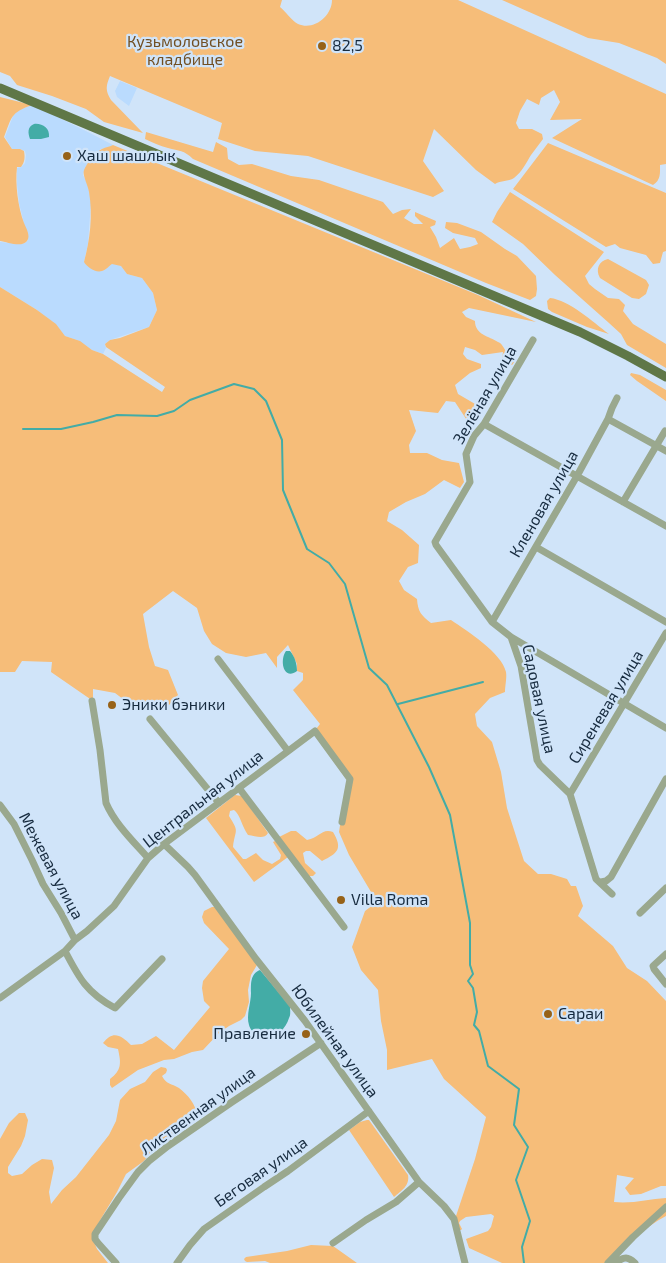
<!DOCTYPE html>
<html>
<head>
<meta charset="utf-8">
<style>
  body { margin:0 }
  canvas { display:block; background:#d0e4f9 }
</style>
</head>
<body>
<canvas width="666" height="1263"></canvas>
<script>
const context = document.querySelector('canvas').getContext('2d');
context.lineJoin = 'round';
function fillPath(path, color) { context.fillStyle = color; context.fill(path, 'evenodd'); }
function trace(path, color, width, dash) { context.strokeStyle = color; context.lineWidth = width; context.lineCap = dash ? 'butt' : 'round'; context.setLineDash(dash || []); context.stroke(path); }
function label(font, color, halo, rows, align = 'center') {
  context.font = font + ' "Exo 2",sans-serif'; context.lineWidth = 4.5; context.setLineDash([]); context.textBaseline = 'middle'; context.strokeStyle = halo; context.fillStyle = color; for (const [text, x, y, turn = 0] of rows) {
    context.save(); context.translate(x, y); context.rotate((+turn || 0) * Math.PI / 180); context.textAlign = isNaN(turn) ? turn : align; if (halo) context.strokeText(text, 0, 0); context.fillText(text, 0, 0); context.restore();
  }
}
const built = new Path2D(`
  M120 81 137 88 129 106 117 97 115 91Z
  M33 105 90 133 113 145 108 148 101 149 92 158 84 171 83 175 88 185 91 202 88 244 84 262 103 271 112 263 121 266 127 274 142 278 153 293 157 310 149 327 110 340 105 344 106 348 103 354 92 350 79 341 65 336 56 325 37 310 0 287V242L21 244 25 243 28 240 19 203 17 184V168L21 167 25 163 26 155 25 151 20 149H12L5 137 13 116 18 110Z`);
const green = new Path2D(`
  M0 0H282L280 7C285 11 293 22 298 24 314 31 332 16 332 0H458L666 94V164L660 165C660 173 661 180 653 185L552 138 582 119 550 120 560 102 554 90 541 98 539 105 527 99 520 111 516 123 519 129H532L542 134 543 139C539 144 535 150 531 155 526 163 522 172 514 178 508 182 501 180 495 184L476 170 434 129 423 161 444 191 433 197 308 156 255 151 218 139 222 123 110 76C106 86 105 90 111 100L143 133 104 122 86 109 52 96 17 85 10 76 0 72Z
  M502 0H666V64L657 58 619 43 588 38Z
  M0 97 32 105C10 113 12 117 4 137L12 149H20L24 151C25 157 25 162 21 167H17C15 184 18 207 24 223 26 228 31 236 27 241 22 248 7 242 0 241Z
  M146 132 213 152 216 142 227 148 228 159 239 165 252 164 291 176 319 180 383 202 393 214 402 210 411 209 404 218 414 224H423L415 216V212L436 221 435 225 430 227 436 237 440 248 454 238 460 249 470 247 478 244 475 238 453 233 445 228 446 222 457 223 481 232 505 249 517 256 536 276 537 289 536 296 530 300 486 283 193 159C184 150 179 151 168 148 160 146 152 142 145 139Z
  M548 143 666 193V251L663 252 660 263 653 264 646 255 620 248 615 244 606 247 513 189Z
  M113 145 478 295 536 322 469 308 462 312 466 317 475 321C475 335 489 336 498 342 503 344 503 348 506 351 509 355 513 356 516 360L512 365 507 364 502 359 503 352 482 355 475 350 465 347 463 354 467 359 481 364V368L470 373 455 385 458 394 482 408V414L472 428 455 402 446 401 438 413 409 410 416 431 409 445 410 453H427L442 460 459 463 464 482 460 488 444 480 425 494 406 502 389 512 387 521 402 530 419 545 418 563 408 567 399 581 404 590 417 599C418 612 421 615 431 623L451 620C467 631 502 653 506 672 507 678 505 686 505 692L490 698 475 714 477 726 492 742 501 772 507 808 524 861 538 874H551L567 879 571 886H576L583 906 578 916 613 946 627 968 647 981 666 1001V1186H661L641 1194 630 1195 625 1188 634 1178 617 1175 614 1202C632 1204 649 1199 666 1198V1216C643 1228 624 1247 605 1263H502L469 1248 466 1239 488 1231 491 1227 494 1216 491 1214 466 1217 460 1221 459 1223 462 1229 461 1230H458L455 1219 475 1159 486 1117 444 1079 432 1059 387 1070V1050L381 1021 378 990 361 970 352 947 365 911 377 902 349 855 339 832 347 780 313 733 320 724 293 690 303 680V673L297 671V664L288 645 277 657V668L266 653 246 657 226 653 212 644 204 631 197 608 173 591 143 614 149 647 155 666 168 670 178 695 169 705 135 708 115 693 93 689V701L51 672 52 662 22 661 15 672H0V287L37 310 56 324 65 336 80 341 92 350 103 354 162 392 165 387 106 347 105 344 110 340 120 338 149 327 157 310 153 293 142 278 127 274 121 266 112 264C109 266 106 270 102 271 95 273 87 267 84 262 90 240 93 215 89 192 88 185 82 175 84 170 87 163 95 152 102 149 106 147 109 147 113 145Z
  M510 192 604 252 585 276 589 284 595 289 608 298 619 299 625 305 623 311 633 324 666 344V368L627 345 621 334 609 323 555 275 523 244 492 222 497 212Z
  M608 259 646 280 649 285 646 294 639 299 632 298 600 278C595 269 599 261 608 259Z
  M550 298C569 300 593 322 609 334L587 327 552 312 548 309 547 301Z
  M631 373 640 375 666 390V401L637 381 630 375Z
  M235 795 242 796 268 833C264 840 256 836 248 835 242 827 240 814 234 810L230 811 229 816C240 833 235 829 233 847L243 859H246L256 853 263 860 272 864 280 859 281 855 273 842 275 841 288 857 254 882 206 818Z
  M291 831H296L307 840C320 838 321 828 333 832 343 849 338 853 322 861L310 851H306L303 853 305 863 316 873 313 876H309L279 837Z
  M212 907H215L257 965 251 975 248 990 249 1002 245 1016 241 1020 229 1026 219 1033 203 1050 192 1052 174 1059 164 1060 138 1070 112 1088 110 1085V1079C122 1070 121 1063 118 1049L108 1047 103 1043C113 1030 121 1035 131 1045L142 1044 156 1036 174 1050 210 1007 204 1001 202 988 203 981 229 949 204 923 202 917 204 911Z
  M161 1067 166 1068 167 1070 166 1073 162 1076C167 1085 171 1083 179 1088 188 1095 196 1104 197 1116L168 1138 154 1147 144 1161 126 1174 117 1192 99 1222 92 1238 97 1249 108 1263H0V1139L9 1123 19 1113H25L28 1120 25 1136 21 1146 8 1167V1173L12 1176 22 1174 32 1165 42 1159 52 1160 54 1168 49 1192 51 1204 62 1190 76 1177 109 1135 116 1121 120 1100 130 1089 145 1082 153 1072Z
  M367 1120H369L408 1175C410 1186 401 1191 394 1197L349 1130 360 1122Z
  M311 1245 333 1246 357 1263H270L265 1261 247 1262 245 1261 244 1259 246 1257 287 1251Z`);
const water = new Path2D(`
  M34 124C42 123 50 128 49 137L41 139H30C28 133 27 127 34 124Z
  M286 651H290C295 657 297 664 297 671 284 681 279 661 286 651Z
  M260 970 290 1006C290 1010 291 1015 289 1018 285 1031 273 1041 259 1036 255 1034 250 1030 249 1025 246 1015 251 1003 251 993 251 984 250 974 260 970Z`);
const stream = new Path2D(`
  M23 429H61L93 422 117 415 157 416 174 411 190 400 234 384 254 389 266 401 282 440 283 490 307 549 329 563 345 584 369 668 387 685 429 767 450 815 470 923V965L473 974 468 981 473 988 477 1012 474 1025 479 1031 488 1066 519 1089 514 1125 528 1147 516 1180 530 1221 522 1247 524 1263
  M398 704 483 682`);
const minor = new Path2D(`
  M533 340 484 424 474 436 466 454 470 482 435 542 436 545 492 622 511 637 521 666 537 760 540 765 570 794 596 879 612 894
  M608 419 666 451
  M484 424 666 526
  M623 502 665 431
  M536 547 666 622
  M492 622 577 476 608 419 612 408 617 398
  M511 637 666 728
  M218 659 288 751
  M92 701 100 750 106 803C115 824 133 841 148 858
  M150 719 219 803
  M239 788 344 927
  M570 794 666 633
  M0 805 14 824 32 860 43 884 61 913 75 940 65 951C79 978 87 993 115 1008L162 959
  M164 844 188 867 195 875 256 959 305 1021 419 1182 444 1206 454 1219 465 1263
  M601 882 606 881 611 877 666 779
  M640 913 666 888
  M75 940 87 931 114 906 148 858 164 844 315 731 350 779 342 822
  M666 954 653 966 654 969 666 984
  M0 998 65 951
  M333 1243 366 1220 396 1202 419 1182
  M116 1263 98 1243 95 1239V1234L119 1198 138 1172 149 1161 168 1146 232 1102 321 1043
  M177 1263 190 1245 204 1229 264 1187 288 1171 369 1111
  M608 1263 633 1237 666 1207
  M614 1263C624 1258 626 1255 635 1263`);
const major = new Path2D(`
  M0 88 580 332 628 356 666 377`);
const markers = [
  [322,46,5,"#976218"],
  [67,156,5,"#976218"],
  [112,705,5,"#976218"],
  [341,900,5,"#976218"],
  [548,1014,5,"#976218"],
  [306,1034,5,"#976218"]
];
const parkNames = [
  ["Кузьмоловское",185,42],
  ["кладбище",185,60]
];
const poiNames = [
  ["82,5",332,46],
  ["Хаш шашлык",77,156],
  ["Эники бэники",122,705],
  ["Villa Roma",351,900],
  ["Сараи",558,1014],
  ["Правление",296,1034,"right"]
];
const streetNames = [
  ["Зелёная улица",485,395,-60],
  ["Кленовая улица",544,504,-60],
  ["Садовая улица",539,699,78],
  ["Сиреневая улица",606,707,-59],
  ["Центральная улица",203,799,-38],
  ["Межевая улица",51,866,62],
  ["Юбилейная улица",335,1041,54],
  ["Лиственная улица",198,1111,-36],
  ["Беговая улица",261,1172,-35]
];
fillPath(built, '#badbfe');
fillPath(green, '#f6bd79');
fillPath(water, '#43aca6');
trace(stream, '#43aca6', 2);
trace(minor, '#9aa88e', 7);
trace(major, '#5f7747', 9);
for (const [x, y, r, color] of markers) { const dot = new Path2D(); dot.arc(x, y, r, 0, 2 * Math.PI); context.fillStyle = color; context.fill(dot); trace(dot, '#d0e4f9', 2); }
label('16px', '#714f23', '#d0e4f9', parkNames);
label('16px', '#172b3f', '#d0e4f9', poiNames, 'left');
label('16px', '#172b3f', '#d0e4f9', streetNames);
</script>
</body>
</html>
